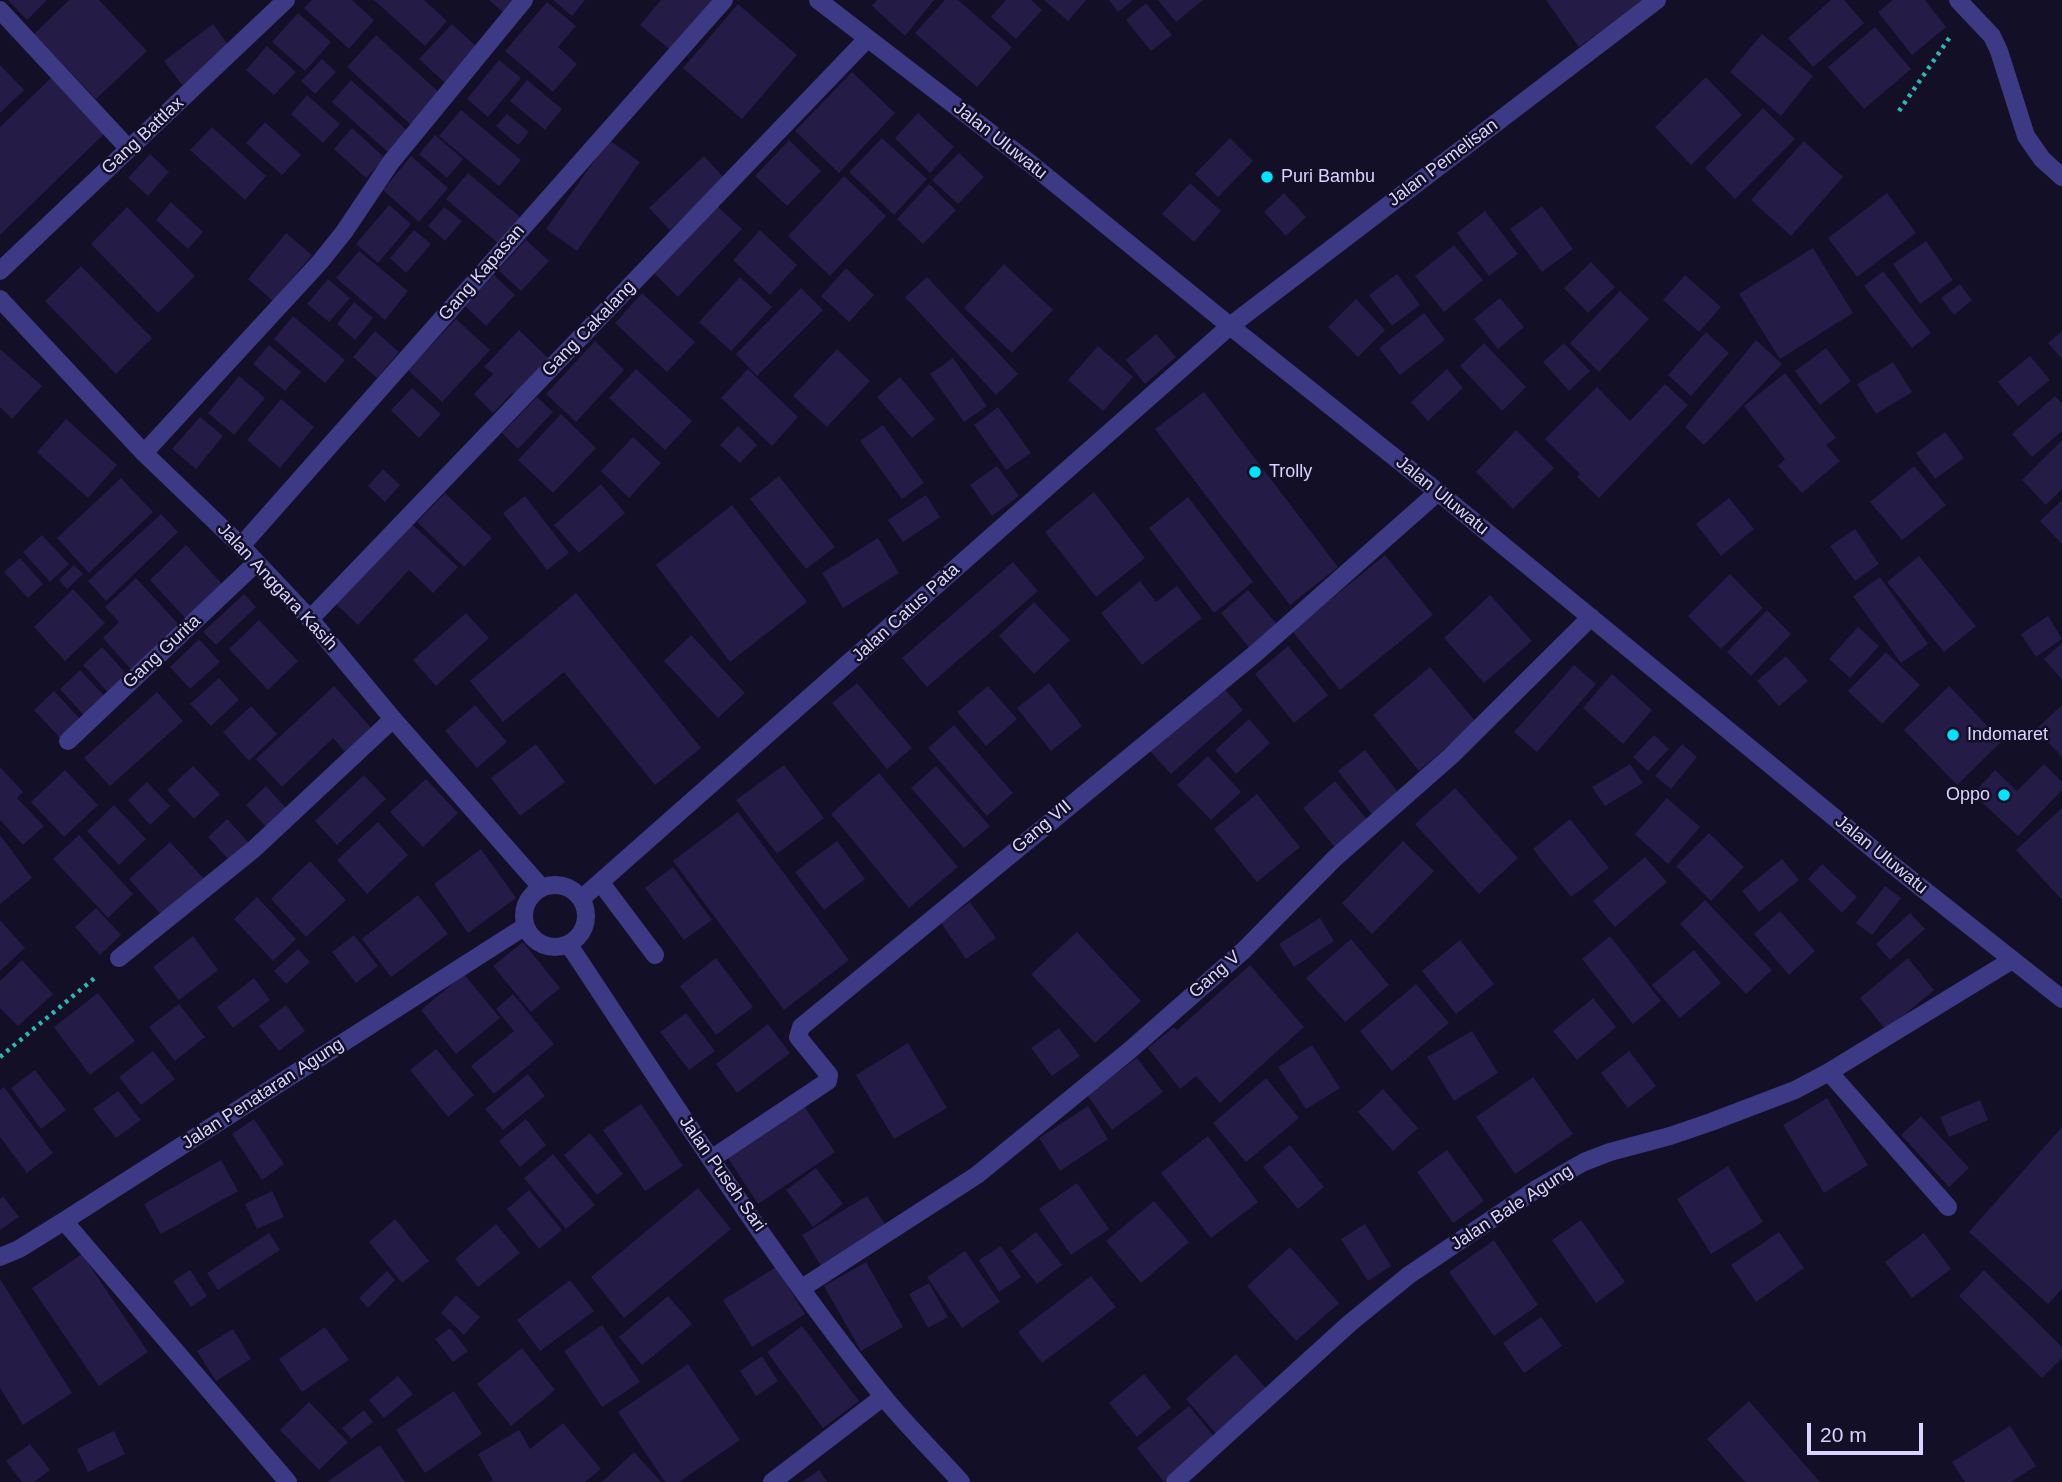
<!DOCTYPE html>
<html>
<head>
<meta charset="utf-8">
<style>
  body { margin:0 }
  #map { position:relative; width:2062px; height:1482px; overflow:hidden; background:#130f26; font-family:Arial,sans-serif }
  canvas { display:block }
  .scale { position:absolute; left:1807px; top:1423px; width:116px; height:32px; box-sizing:border-box; border:4px solid #d9d4ff; border-top:0; padding-left:9px; font-size:21px; line-height:24px; white-space:nowrap; color:#d9d4ff; -webkit-text-stroke:5px #130f26; paint-order:stroke }
</style>
</head>
<body>
<div id="map">
<canvas width="2062" height="1482"></canvas>
<div class="scale">20 m</div>
</div>
<script>
const context = document.querySelector('canvas').getContext('2d');
context.lineJoin = 'round';
function fillPath(path, color) { context.fillStyle = color; context.fill(path, 'evenodd'); }
function trace(path, color, width, dash) { context.strokeStyle = color; context.lineWidth = width; context.lineCap = dash ? 'butt' : 'round'; context.setLineDash(dash || []); context.stroke(path); }
function label(font, color, halo, rows, align = 'center') {
  context.font = font + ' Arial,sans-serif'; context.lineWidth = 5; context.setLineDash([]); context.textBaseline = 'middle'; context.strokeStyle = halo; context.fillStyle = color; for (const [text, x, y, turn = 0] of rows) {
    context.save(); context.translate(x, y); context.rotate((+turn || 0) * Math.PI / 180); context.textAlign = isNaN(turn) ? turn : align; if (halo) context.strokeText(text, 0, 0); context.fillText(text, 0, 0); context.restore();
  }
}
const building = new Path2D(`
  M8 0H47L27 20Z
  M69 0H99L147 51 96 99 34 34Z
  M312 0H352L374 20 349 49 304 8Z
  M374 0H424L447 21 425 46Z
  M489 0H520L506 15Z
  M553 0H585L572 16Z
  M661 0H711L714 3 673 52 640 25Z
  M877 0H934L905 36 872 6Z
  M945 0H958L1012 47 977 87 915 33Z
  M1006 0H1031L1042 10 1016 39 991 17Z
  M1044 0H1086L1068 21Z
  M1109 0H1133L1118 12Z
  M1158 0H1203L1176 22Z
  M1546 0H1644L1579 47Z
  M1831 0H1844L1864 23 1813 67 1788 38Z
  M1893 0H1925L1946 27 1912 55 1878 12Z
  M547 2 576 26 558 47 577 64 553 92 505 51Z
  M1146 3 1172 35 1151 51 1126 20Z
  M738 4 797 55 742 119 683 68Z
  M298 13 331 42 305 71 272 42Z
  M213 24 231 49 182 85 164 61Z
  M452 24 478 48 445 83 419 59Z
  M1875 27 1911 69 1864 109 1828 67Z
  M1762 34 1813 76 1781 116 1730 72Z
  M376 35 441 94 412 126 347 67Z
  M267 46 296 72 274 95 246 70Z
  M322 59 336 72 315 94 301 81Z
  M499 60 521 78 488 117 467 99Z
  M0 65 24 90 0 113Z
  M852 72 895 113 839 173 795 131Z
  M1706 77 1742 115 1691 165 1655 127Z
  M51 78 104 134 0 235V127Z
  M351 80 409 132 389 153 332 102Z
  M527 80 562 109 545 130 510 101Z
  M307 95 340 124 323 143 291 114Z
  M1763 108 1795 139 1735 199 1705 168Z
  M461 110 521 160 499 186 439 136Z
  M918 113 954 147 930 173 895 138Z
  M507 114 529 132 518 145 496 126Z
  M265 122 301 155 282 175 246 143Z
  M212 127 266 176 245 200 190 150Z
  M352 128 385 158 366 178 334 149Z
  M435 135 463 159 447 178 419 154Z
  M882 138 927 179 894 215 849 172Z
  M1230 138 1253 161 1218 197 1195 174Z
  M609 140 640 162 577 251 546 229Z
  M789 140 821 171 787 206 755 176Z
  M1804 141 1843 177 1791 236 1751 200Z
  M959 153 984 177 958 204 932 180Z
  M150 154 169 172 148 196 128 178Z
  M411 156 448 188 419 222 383 190Z
  M704 156 725 179 670 230 649 208Z
  M468 173 520 217 499 244 446 199Z
  M844 176 886 216 830 276 788 236Z
  M1190 183 1221 211 1194 242 1162 214Z
  M929 184 956 210 923 244 897 219Z
  M1284 193 1306 217 1286 236 1264 212Z
  M1887 193 1916 233 1857 277 1828 238Z
  M171 202 203 232 188 249 156 220Z
  M389 205 411 224 378 263 356 244Z
  M716 205 742 229 678 297 653 272Z
  M1542 206 1573 249 1542 272 1510 229Z
  M127 207 195 276 158 313 91 244Z
  M444 207 462 221 445 241 428 226Z
  M1485 211 1518 254 1489 276 1457 233Z
  M414 230 431 244 406 273 390 258Z
  M760 230 797 265 770 295 733 260Z
  M286 233 312 255 273 301 248 279Z
  M526 240 549 261 521 291 498 270Z
  M1926 241 1953 280 1920 304 1893 264Z
  M1454 245 1483 280 1444 312 1415 276Z
  M1813 248 1853 313 1780 359 1739 294Z
  M359 251 408 291 385 320 336 278Z
  M1591 262 1615 287 1588 313 1564 288Z
  M1004 264 1053 310 1012 353 964 308Z
  M81 266 152 338 116 374 45 301Z
  M846 268 874 295 849 322 821 296Z
  M1883 271 1931 333 1912 348 1864 286Z
  M1397 274 1420 305 1392 326 1369 295Z
  M494 275 515 295 486 326 465 306Z
  M1685 275 1721 307 1699 332 1663 300Z
  M740 277 772 307 731 351 699 322Z
  M927 277 1018 374 996 395 905 297Z
  M328 279 350 298 329 322 307 304Z
  M1960 284 1972 300 1954 315 1941 298Z
  M801 288 823 310 757 376 736 354Z
  M1620 291 1649 319 1599 372 1570 343Z
  M642 293 695 342 667 372 615 323Z
  M1500 298 1524 327 1498 349 1474 319Z
  M1356 299 1385 330 1358 357 1328 327Z
  M354 302 373 318 355 340 337 324Z
  M1424 313 1445 340 1400 375 1379 348Z
  M293 316 345 360 325 383 274 339Z
  M456 319 490 350 442 402 408 370Z
  M519 330 549 359 515 396 512 393 493 413 474 394 493 374 484 367Z
  M375 331 399 352 377 378 353 357Z
  M2062 331V359L2048 343Z
  M1706 332 1729 353 1691 396 1668 375Z
  M1156 334 1176 357 1145 384 1126 360Z
  M1756 340 1782 364 1704 445 1685 427Z
  M595 341 624 370 576 422 546 394Z
  M1484 343 1526 387 1502 411 1460 366Z
  M1564 343 1590 371 1569 391 1543 362Z
  M269 345 301 372 285 391 253 364Z
  M1098 346 1133 377 1103 411 1068 380Z
  M1826 348 1851 381 1820 405 1795 371Z
  M0 349 42 386 12 419 0 407Z
  M837 349 870 381 827 427 793 396Z
  M2030 356 2050 380 2018 406 1998 382Z
  M953 358 987 406 964 422 930 374Z
  M1893 362 1912 392 1876 414 1857 384Z
  M636 369 692 421 665 450 609 398Z
  M748 369 798 417 772 446 721 398Z
  M1447 369 1463 388 1428 421 1411 402Z
  M1785 373 1836 438 1826 445 1840 461 1802 493 1778 466 1785 459 1744 406Z
  M239 376 265 398 234 435 208 413Z
  M900 377 935 419 912 438 877 397Z
  M1665 384 1688 405 1599 498 1577 477 1580 474 1545 439 1597 387 1630 421Z
  M412 388 441 414 419 438 391 410Z
  M1204 392 1338 567 1290 605 1155 429Z
  M2055 396 2062 404V431L2032 457 2012 434Z
  M537 397 553 412 518 449 502 433Z
  M281 399 314 427 280 468 247 440Z
  M998 407 1031 453 1006 470 974 425Z
  M561 414 596 448 553 493 518 460Z
  M200 417 223 436 196 469 172 449Z
  M66 419 117 465 88 498 37 452Z
  M883 425 924 483 902 499 860 441Z
  M738 426 757 445 740 463 720 445Z
  M1516 430 1554 468 1513 509 1476 472Z
  M1945 432 1964 458 1935 479 1916 453Z
  M633 437 661 463 629 498 601 471Z
  M2062 440V489L2046 505 2022 480Z
  M997 466 1019 496 992 516 970 485Z
  M1914 466 1946 505 1902 540 1870 502Z
  M383 469 400 485 385 502 368 486Z
  M779 476 835 547 806 569 750 499Z
  M121 478 153 512 89 573 57 538Z
  M601 484 625 513 579 553 554 525Z
  M1094 492 1145 558 1096 597 1045 532Z
  M445 493 492 538 464 567 417 522Z
  M926 495 940 517 903 542 888 520Z
  M525 496 569 553 547 570 503 513Z
  M1188 497 1253 582 1214 613 1149 528Z
  M1729 498 1754 529 1721 556 1696 524Z
  M2062 500V544L2040 521Z
  M732 505 807 602 730 662 656 565Z
  M161 514 178 532 106 601 88 581Z
  M412 524 458 567 433 593 409 570 358 625 336 604Z
  M1855 529 1879 564 1855 581 1830 546Z
  M42 535 69 564 50 582 23 552Z
  M878 538 899 573 843 608 822 573Z
  M186 545 224 586 187 620 150 580Z
  M1385 555 1433 615 1340 690 1292 631Z
  M1919 556 1976 626 1944 652 1887 582Z
  M20 558 43 584 28 598 4 572Z
  M1013 562 1038 591 927 687 902 658Z
  M74 565 83 574 67 589 59 580Z
  M1730 574 1763 608 1721 649 1688 616Z
  M1880 577 1928 644 1901 663 1853 596Z
  M136 578 183 629 135 674 103 638 119 622 105 607Z
  M1140 581 1156 602 1177 586 1202 618 1142 665 1101 613Z
  M73 589 105 623 65 661 34 627Z
  M1248 590 1280 628 1252 651 1221 613Z
  M576 593 701 748 655 785 564 672 503 722 470 681Z
  M244 594 256 607 216 645 203 632Z
  M1490 595 1532 641 1484 683 1444 638Z
  M1034 602 1070 640 1034 674 999 636Z
  M1767 610 1791 634 1751 676 1727 652Z
  M466 613 489 638 436 686 413 660Z
  M2048 616 2062 639 2036 657 2021 634Z
  M259 620 298 661 268 690 229 649Z
  M1858 627 1879 646 1850 678 1829 659Z
  M691 635 745 693 718 718 664 661Z
  M199 639 220 662 190 689 170 667Z
  M2062 643V680L2044 659Z
  M1288 646 1328 695 1294 723 1255 674Z
  M102 647 132 680 113 698 83 665Z
  M1886 652 1920 685 1882 724 1848 691Z
  M1786 656 1808 681 1779 706 1757 681Z
  M1574 665 1596 684 1537 752 1514 732Z
  M1430 667 1476 722 1419 771 1373 715Z
  M80 670 108 700 87 719 60 689Z
  M1612 674 1652 710 1623 744 1583 708Z
  M219 678 239 700 211 726 190 704Z
  M857 683 912 748 887 769 832 703Z
  M1049 683 1082 726 1051 751 1017 708Z
  M334 686 374 731 348 755 333 738 282 787 256 759Z
  M988 686 1017 719 986 746 957 712Z
  M1949 686 2002 741 1957 785 1904 730Z
  M1223 687 1243 710 1171 774 1150 751Z
  M54 691 80 719 60 738 34 710Z
  M157 692 183 721 110 786 84 758Z
  M475 705 507 742 477 768 445 731Z
  M2062 705V757L2036 729Z
  M251 706 277 734 249 761 223 732Z
  M1249 719 1270 743 1236 774 1215 750Z
  M954 725 1013 793 987 816 928 748Z
  M1654 735 1669 749 1648 771 1633 757Z
  M536 744 565 782 520 816 491 778Z
  M1682 744 1697 757 1671 789 1655 776Z
  M1365 750 1401 796 1374 817 1338 771Z
  M1208 756 1241 792 1211 820 1177 785Z
  M1630 764 1643 783 1605 806 1592 787Z
  M2044 764 2062 782V790L2018 836 1973 794 1995 770 2017 791Z
  M784 765 824 818 777 854 736 800Z
  M193 766 220 794 194 819 167 790Z
  M936 766 990 826 964 848 911 788Z
  M0 767 23 792 17 798 44 826 23 845 0 820Z
  M65 770 98 805 64 837 31 802Z
  M879 773 958 867 909 908 831 814Z
  M364 775 386 799 337 845 315 821Z
  M426 779 458 813 423 847 390 812Z
  M1335 781 1370 823 1337 850 1303 808Z
  M147 782 170 806 150 825 128 800Z
  M266 786 286 808 266 827 246 805Z
  M1455 788 1518 858 1479 894 1415 824Z
  M1257 794 1300 847 1257 882 1214 829Z
  M1667 798 1700 827 1668 864 1635 834Z
  M114 805 146 839 119 865 87 831Z
  M2062 808V900L2016 850Z
  M738 812 849 960 784 1010 673 861Z
  M227 819 250 844 231 862 208 837Z
  M1570 819 1609 868 1571 897 1533 849Z
  M378 822 408 855 367 894 337 860Z
  M1709 833 1744 867 1711 901 1676 866Z
  M0 835 32 878 0 904Z
  M79 835 133 894 108 918 53 859Z
  M837 841 865 879 824 910 795 872Z
  M1403 841 1434 871 1372 934 1342 903Z
  M170 842 206 881 165 919 129 879Z
  M481 849 516 898 468 933 434 884Z
  M1645 857 1667 882 1615 927 1593 901Z
  M1782 859 1799 880 1759 912 1742 891Z
  M310 861 346 900 306 937 271 899Z
  M1822 864 1857 897 1842 913 1808 879Z
  M673 867 712 920 684 940 645 888Z
  M1885 886 1901 898 1872 935 1856 923Z
  M418 895 448 934 391 977 362 939Z
  M257 897 296 939 273 961 234 919Z
  M1705 900 1772 970 1746 994 1680 924Z
  M970 902 996 938 966 959 941 923Z
  M96 908 121 935 100 955 75 927Z
  M1780 911 1815 951 1789 975 1754 934Z
  M1910 913 1925 929 1890 960 1876 944Z
  M1320 918 1334 941 1294 967 1279 944Z
  M0 920 25 948 0 971Z
  M1077 932 1141 1001 1095 1043 1031 974Z
  M354 935 378 966 356 983 332 952Z
  M193 936 218 970 179 1000 153 967Z
  M1610 936 1661 1001 1633 1024 1582 959Z
  M1351 939 1389 985 1345 1022 1306 978Z
  M1460 940 1494 984 1456 1014 1422 971Z
  M523 942 560 988 531 1012 493 966Z
  M298 949 310 962 286 984 274 971Z
  M1694 950 1721 983 1680 1018 1652 985Z
  M716 958 753 1007 716 1035 680 986Z
  M1908 958 1934 990 1886 1030 1860 998Z
  M22 960 53 994 18 1026 0 1008V981Z
  M1250 965 1304 1027 1220 1103 1196 1076 1180 1089 1148 1048 1174 1027 1177 1030Z
  M464 974 500 1018 456 1054 421 1010Z
  M254 978 270 1000 233 1028 217 1007Z
  M1416 984 1449 1023 1392 1071 1360 1031Z
  M98 993 135 1041 90 1075 54 1027Z
  M513 994 554 1044 494 1094 471 1066 514 1031 496 1009Z
  M1593 998 1616 1027 1577 1060 1553 1031Z
  M179 1004 205 1037 175 1061 149 1027Z
  M286 1005 305 1031 279 1051 259 1026Z
  M686 1013 715 1051 689 1070 660 1032Z
  M768 1024 790 1053 737 1093 716 1064Z
  M1059 1028 1080 1056 1052 1076 1031 1048Z
  M1472 1031 1498 1073 1454 1101 1427 1057Z
  M908 1043 947 1108 894 1139 856 1075Z
  M1312 1045 1340 1088 1306 1109 1278 1067Z
  M436 1049 474 1095 448 1117 410 1070Z
  M153 1051 175 1079 141 1105 119 1077Z
  M1629 1051 1656 1086 1628 1108 1601 1073Z
  M1137 1058 1163 1092 1112 1130 1087 1095Z
  M35 1070 66 1110 41 1129 11 1088Z
  M528 1074 545 1096 503 1130 485 1109Z
  M1533 1077 1573 1134 1515 1174 1476 1117Z
  M1266 1078 1299 1118 1246 1162 1213 1123Z
  M4 1087 53 1153 27 1173 0 1137V1090Z
  M1383 1089 1418 1128 1393 1151 1358 1112Z
  M118 1091 141 1120 116 1138 93 1109Z
  M1827 1098 1868 1165 1824 1193 1783 1125Z
  M1980 1100 1988 1120 1949 1137 1940 1117Z
  M641 1104 683 1166 645 1191 603 1130Z
  M804 1106 835 1152 758 1204 728 1158Z
  M1088 1106 1108 1139 1060 1171 1039 1138Z
  M1921 1116 1969 1168 1949 1187 1901 1135Z
  M254 1119 284 1164 262 1180 232 1134Z
  M526 1119 546 1145 520 1167 499 1141Z
  M2062 1127V1289L2048 1304 1969 1232Z
  M590 1133 623 1174 597 1195 564 1155Z
  M1208 1136 1258 1202 1211 1238 1161 1173Z
  M1290 1145 1324 1187 1298 1209 1263 1167Z
  M1447 1150 1484 1201 1453 1223 1417 1172Z
  M553 1154 595 1205 566 1229 524 1178Z
  M221 1160 238 1191 161 1234 144 1204Z
  M1728 1166 1763 1222 1711 1254 1677 1199Z
  M816 1168 843 1204 813 1227 786 1190Z
  M1077 1183 1109 1229 1071 1255 1039 1209Z
  M698 1188 731 1229 624 1318 591 1277Z
  M529 1190 562 1230 539 1249 507 1209Z
  M272 1191 284 1217 257 1229 245 1204Z
  M3 1196 19 1217 0 1230V1199Z
  M867 1196 886 1226 821 1266 802 1235Z
  M1154 1201 1189 1242 1141 1283 1106 1241Z
  M395 1219 429 1261 402 1283 369 1242Z
  M1581 1220 1625 1282 1596 1303 1552 1240Z
  M496 1224 520 1253 478 1287 455 1259Z
  M1365 1224 1391 1266 1368 1281 1341 1239Z
  M1036 1232 1062 1265 1037 1284 1011 1251Z
  M1779 1232 1804 1268 1756 1302 1731 1265Z
  M269 1233 280 1250 218 1290 207 1273Z
  M1924 1233 1951 1269 1912 1298 1885 1262Z
  M1494 1240 1538 1305 1494 1336 1449 1272Z
  M1001 1246 1021 1277 999 1292 979 1260Z
  M1290 1247 1339 1303 1296 1341 1247 1286Z
  M965 1251 1000 1302 962 1328 927 1277Z
  M82 1254 148 1352 99 1386 32 1288Z
  M866 1262 903 1327 861 1351 824 1286Z
  M776 1267 805 1314 752 1347 723 1300Z
  M190 1270 207 1296 191 1307 173 1281Z
  M1984 1270 2062 1347V1358L2042 1378 1959 1296Z
  M387 1271 395 1280 368 1308 359 1298Z
  M1091 1276 1116 1307 1042 1363 1018 1332Z
  M0 1279 72 1393 23 1425 0 1388Z
  M570 1280 594 1311 540 1351 517 1320Z
  M929 1283 948 1317 928 1328 909 1294Z
  M456 1295 480 1317 464 1335 441 1313Z
  M668 1296 692 1324 642 1365 619 1337Z
  M1541 1317 1562 1346 1524 1373 1503 1343Z
  M602 1325 640 1382 602 1407 564 1351Z
  M802 1326 859 1401 823 1428 767 1352Z
  M325 1327 349 1360 302 1392 279 1359Z
  M450 1328 468 1351 453 1362 435 1339Z
  M233 1329 251 1359 216 1381 197 1351Z
  M522 1348 555 1390 511 1426 477 1384Z
  M1236 1354 1270 1393 1219 1437 1186 1399Z
  M762 1356 778 1381 756 1396 740 1371Z
  M688 1364 740 1440 679 1482H665L618 1412Z
  M1144 1374 1171 1407 1137 1437 1109 1403Z
  M398 1376 413 1394 384 1418 369 1400Z
  M454 1391 482 1434 425 1473 396 1430Z
  M1749 1401 1820 1482H1745L1707 1439Z
  M309 1402 348 1442 319 1470 280 1430Z
  M1189 1406 1216 1439 1164 1482 1137 1448Z
  M364 1410 373 1422 351 1439 342 1428Z
  M563 1423 601 1469 585 1482H490L493 1480 478 1454 519 1430 530 1449Z
  M2010 1426 2036 1466 2011 1482H1965L1952 1462Z
  M114 1431 125 1454 88 1472 77 1449Z
  M30 1444 50 1470 34 1482H22L6 1461Z
  M380 1445 405 1482H327Z
  M634 1452 661 1482H602Z
  M819 1470 827 1482H802Z`);
const path = new Path2D(`
  M1899 111 1952 34
  M0 1057 97 976`);
const minor = new Path2D(`
  M818 0 1031 164 1230 326 1438 492 1885 859 2062 999
  M1958 0 1992 36 1999 51 2026 136 2042 159 2062 177
  M0 10 129 149
  M0 271 286 0
  M0 299 144 453 241 546 310 619 393 719 541 887
  M144 453 320 262 344 232 391 162 524 0
  M241 546 724 0
  M310 619 867 39
  M68 741 256 563
  M601 883 655 955
  M524 916a31 31 0 1 1 62 0a31 31 0 1 1-62 0Z
  M581 899 1230 326 1657 0
  M569 945C670 1097 768 1253 882 1395 907 1426 935 1453 961 1482
  M119 958 254 849 393 719
  M1829 1072 1948 1207
  M711 1159 828 1081 829 1075 798 1037 801 1027 1256 653 1438 492
  M64 1221 288 1482
  M0 1257 19 1249 64 1221 524 927
  M802 1288 977 1175 1129 1051 1244 950 1335 858 1451 756 1591 617
  M772 1482 883 1397
  M1175 1482 1350 1323 1409 1275 1538 1188 1584 1162 1610 1152 1670 1136 1711 1122 1795 1090 1829 1072 2012 960`);
const markers = [
  [1267,177,7,"#00e5ff"],
  [1255,472,7,"#00e5ff"],
  [1953,735,7,"#00e5ff"],
  [2004,795,7,"#00e5ff"]
];
const streetNames = [
  ["Gang Battlax",143,136,-43],
  ["Jalan Uluwatu",1000,141,38],
  ["Jalan Pemelisan",1443,163,-37],
  ["Gang Kapasan",482,273,-49],
  ["Gang Cakalang",589,329,-46],
  ["Jalan Uluwatu",1442,496,39],
  ["Jalan Anggara Kasih",277,587,47],
  ["Jalan Catus Pata",906,613,-42],
  ["Gang Gurita",162,652,-43],
  ["Gang VII",1042,827,-40],
  ["Jalan Uluwatu",1881,855,39],
  ["Gang V",1215,975,-41],
  ["Jalan Penataran Agung",263,1094,-33],
  ["Jalan Puseh Sari",722,1174,55],
  ["Jalan Bale Agung",1512,1208,-33]
];
const poiNames = [
  ["Puri Bambu",1281,177],
  ["Trolly",1269,472],
  ["Indomaret",1967,735],
  ["Oppo",1990,795,"right"]
];
fillPath(building, '#241b47');
trace(path, '#2fb8b0', 4.5, [3.5, 5]);
trace(minor, '#3d3a85', 18);
for (const [x, y, r, color] of markers) { const dot = new Path2D(); dot.arc(x, y, r, 0, 2 * Math.PI); context.fillStyle = color; context.fill(dot); trace(dot, '#130f26', 2.5); }
label('18px', '#d9d4ff', '#130f26', streetNames);
label('18px', '#d9d4ff', '#130f26', poiNames, 'left');
</script>
</body>
</html>
